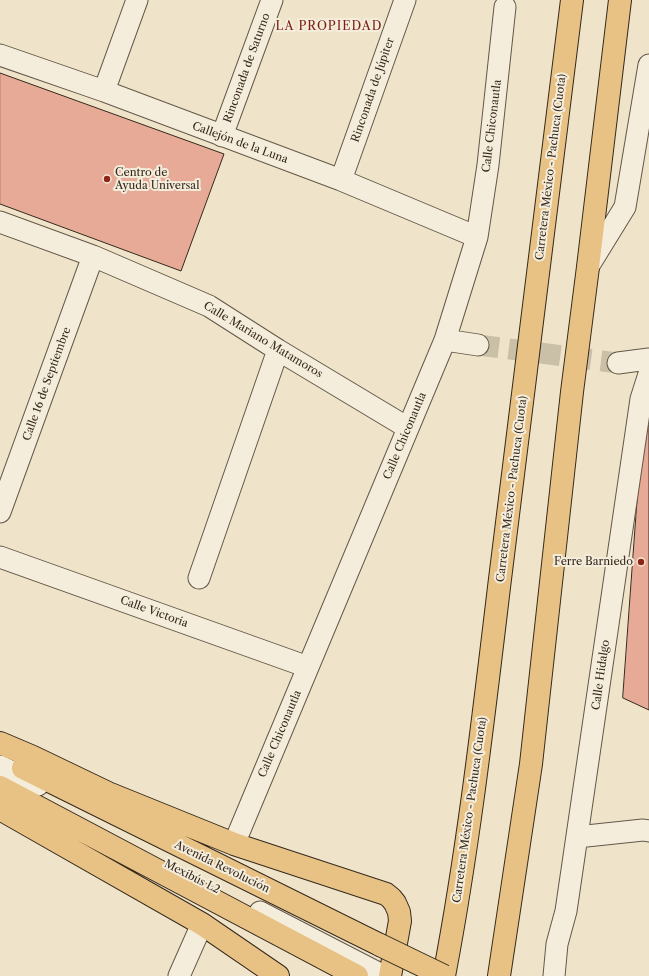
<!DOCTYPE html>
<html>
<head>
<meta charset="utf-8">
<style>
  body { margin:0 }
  canvas { display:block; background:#efe4c9 }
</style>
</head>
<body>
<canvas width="649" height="976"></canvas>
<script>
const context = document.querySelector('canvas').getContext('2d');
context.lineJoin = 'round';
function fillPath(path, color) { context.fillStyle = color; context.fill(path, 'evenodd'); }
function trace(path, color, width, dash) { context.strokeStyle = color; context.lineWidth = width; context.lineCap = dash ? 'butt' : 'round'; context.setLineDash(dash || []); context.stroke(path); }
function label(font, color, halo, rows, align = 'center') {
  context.font = font + ' "Libre Caslon Text",serif'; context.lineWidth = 4; context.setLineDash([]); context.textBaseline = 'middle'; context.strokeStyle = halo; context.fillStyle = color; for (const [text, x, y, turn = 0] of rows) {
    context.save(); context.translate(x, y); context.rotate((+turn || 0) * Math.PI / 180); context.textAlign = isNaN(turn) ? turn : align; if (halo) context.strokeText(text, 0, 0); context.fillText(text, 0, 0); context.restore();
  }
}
const building = new Path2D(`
  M0 73 224 154 181 271 0 204Z
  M643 423 649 426V710L623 698Z`);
const minorTunnel = new Path2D(`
  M478 345 618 363`);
const minor = new Path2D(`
  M0 55 104 91 341 180 477 237
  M104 91 137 0
  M222 136 272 0
  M341 180 405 0
  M0 222 93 256 209 306 278 350 408 428
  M588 267 625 207 649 65
  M445 340 478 345
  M618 363 649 359
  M0 512 93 256
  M0 557 308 667
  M199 578 278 350
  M0 766 38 785
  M577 837 643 830 649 831
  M234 844 445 340 477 237 488 165 505 7
  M260 912 384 976
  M179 976 202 924
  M554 976 557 944 566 911 641 399 649 374`);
const major = new Path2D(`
  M0 743 33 757 108 793 234 844 386 894 391 898 395 903 399 912 400 921 390 976
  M23 768 380 945
  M0 787 357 976
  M0 809 202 924 278 976`);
const highway = new Path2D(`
  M444 976C469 845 484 712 500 579 524 386 548 193 572 0
  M499 976 531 764 572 392 588 267 620 0`);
const majorBridge = new Path2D(`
  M380 945 444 976`);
const markers = [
  [107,179,4,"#8f2418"],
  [641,562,4,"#8f2418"]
];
const streetNames = [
  ["Rinconada de Saturno",247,68,-70],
  ["Rinconada de Júpiter",373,90,-71],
  ["Calle Chiconautla",492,126,-83],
  ["Callejón de la Luna",240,143,20],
  ["Carretera México - Pachuca (Cuota)",551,167,-83],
  ["Calle Mariano Matamoros",263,340,31],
  ["Calle 16 de Septiembre",47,384,-70],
  ["Calle Chiconautla",405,436,-67],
  ["Carretera México - Pachuca (Cuota)",512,489,-83],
  ["Calle Victoria",154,612,20],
  ["Calle Hidalgo",601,675,-82],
  ["Calle Chiconautla",280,734,-67],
  ["Carretera México - Pachuca (Cuota)",470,810,-82],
  ["Avenida Revolución",222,867,26],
  ["Mexibús L2",192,877,27]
];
const poiNames = [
  ["Centro de",115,173],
  ["Ayuda Universal",115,186],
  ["Ferre Barniedo",633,562,"right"]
];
const neighbourhoodNames = [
  ["LA PROPIEDAD",329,27]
];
fillPath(building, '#e7aa96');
trace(building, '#35291d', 1);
trace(minorTunnel, '#cabfa7', 21, [21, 10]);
trace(minor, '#645848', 23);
trace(major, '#35291d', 24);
trace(highway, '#35291d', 24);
trace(minor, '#f5eddc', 21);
trace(major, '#e8c284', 22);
trace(highway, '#e8c284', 22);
trace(majorBridge, '#35291d', 24, []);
trace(majorBridge, '#e8c284', 22);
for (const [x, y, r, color] of markers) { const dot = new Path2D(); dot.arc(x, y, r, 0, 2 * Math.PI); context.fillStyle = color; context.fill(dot); trace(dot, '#f5eddc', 1.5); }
label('11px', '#35291d', '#f5eddc', streetNames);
label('11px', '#35291d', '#f5eddc', poiNames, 'left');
context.letterSpacing = '1px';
label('12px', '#7a1f14', '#f5eddc', neighbourhoodNames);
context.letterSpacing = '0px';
</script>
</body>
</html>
